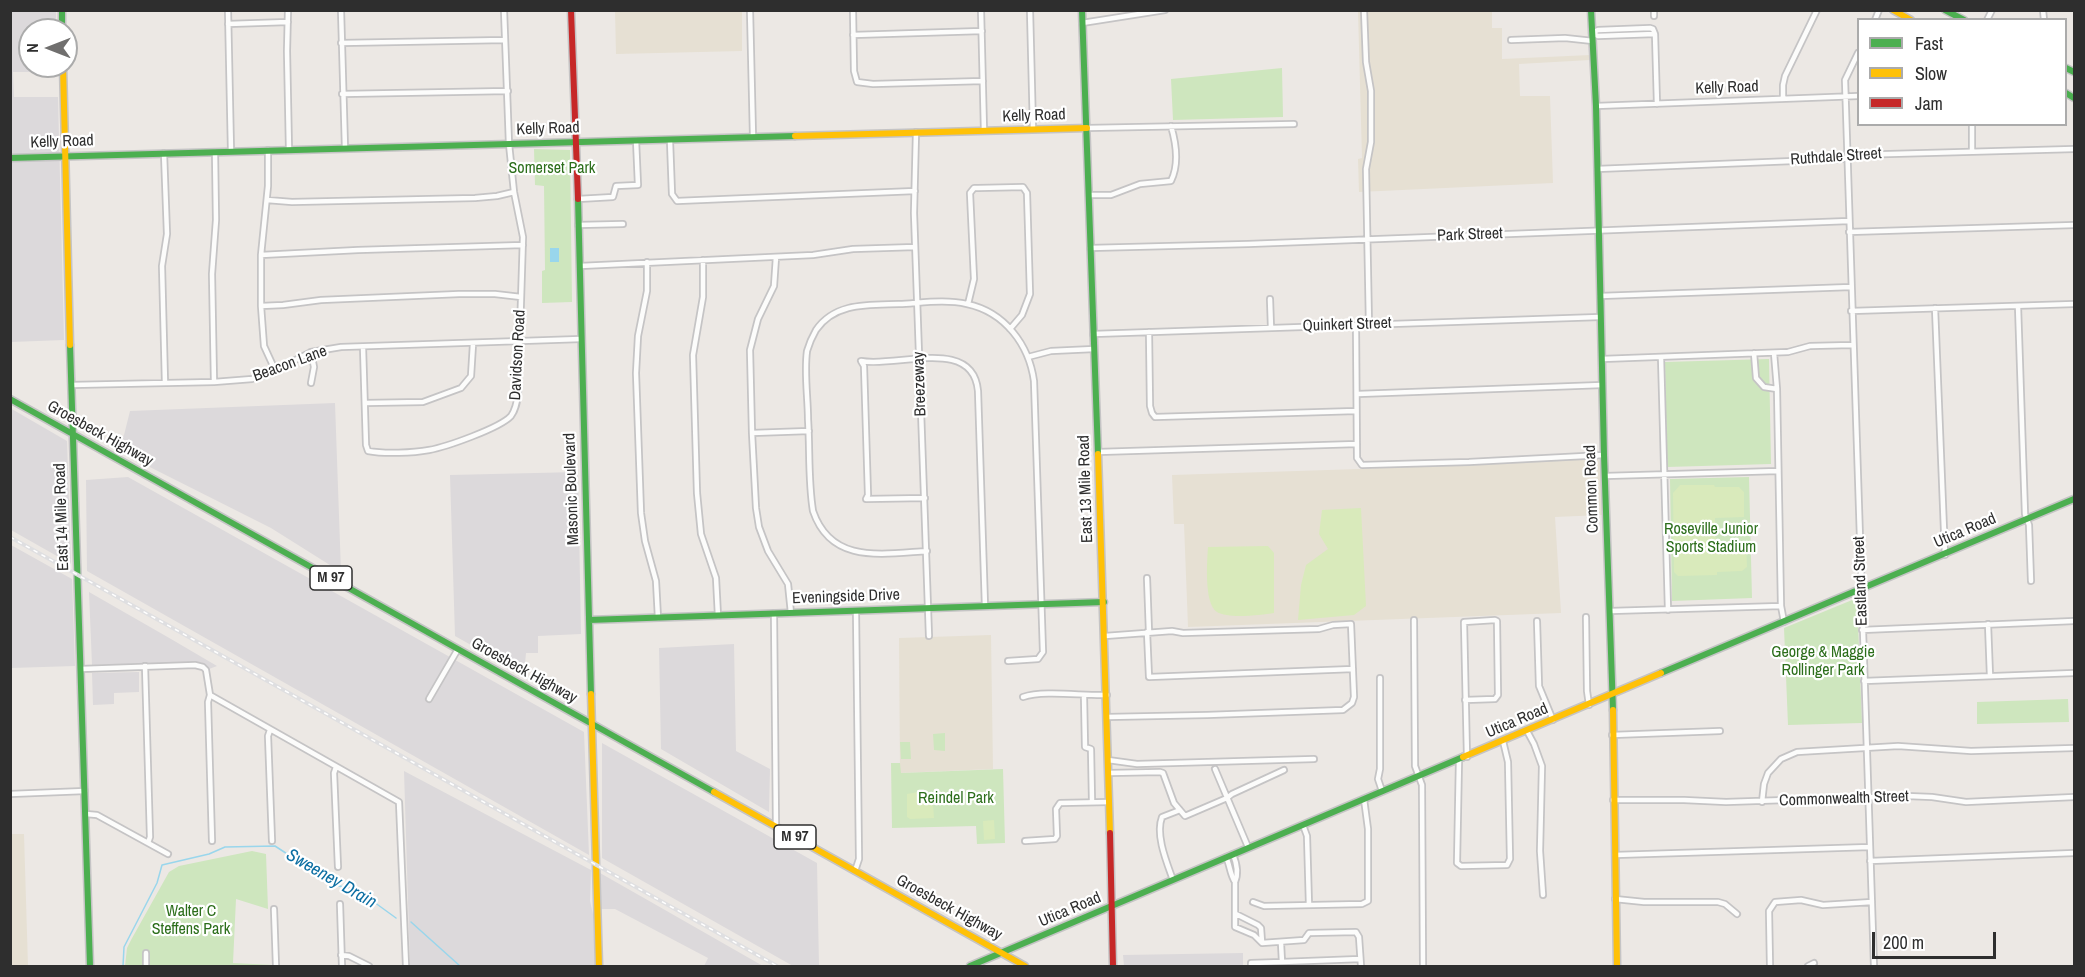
<!DOCTYPE html>
<html>
<head>
<meta charset="utf-8">
<style>
  body { margin:0 }
  #map { position:relative; width:2085px; height:977px; overflow:hidden; background:#ece8e4; font-family:"Archivo Narrow",sans-serif }
  canvas { display:block }
  .frame { position:absolute; inset:0; border:12px solid #2e2e2e; pointer-events:none }
  .legend { position:absolute; left:1857px; top:18px; width:210px; height:108px; box-sizing:border-box; background:#fff; border:2px solid #ababab; margin:0; padding:8px 10px; list-style:none; font-size:18px; color:#2e2e2e }
  .legend li { display:flex; align-items:center; gap:12px; height:30px }
  .legend b { width:30px; border:2px solid #ababab }
  .north { position:absolute; left:18px; top:18px; width:60px; height:60px; box-sizing:border-box; background:#fff; border:2px solid #ababab; border-radius:50%; rotate:270deg; font-size:16px; font-weight:700; line-height:24px; text-align:center; color:#2e2e2e }
  .north::after { content:''; display:block; margin:auto; width:21px; height:27px; background:#706f6e; clip-path:polygon(50% 0,100% 100%,50% 72%,0 100%) }
  .scale { position:absolute; left:1872px; top:932px; width:124px; height:27px; box-sizing:border-box; border:3px solid #2e2e2e; border-top:0; padding-left:8px; font-size:18px; line-height:21px; white-space:nowrap; color:#2e2e2e; -webkit-text-stroke:4px #fff; paint-order:stroke }
</style>
</head>
<body>
<div id="map">
<canvas width="2085" height="977"></canvas>
<div class="frame"></div>
<ul class="legend">
<li><b style="height:8px;background:#4caf50"></b>Fast</li>
<li><b style="height:8px;background:#ffc107"></b>Slow</li>
<li><b style="height:8px;background:#c62828"></b>Jam</li>
</ul>
<div class="north">N</div>
<div class="scale">200 m</div>
</div>
<script>
const context = document.querySelector('canvas').getContext('2d');
context.lineJoin = 'round';
function fillPath(path, color) { context.fillStyle = color; context.fill(path, 'evenodd'); }
function trace(path, color, width, dash) { context.strokeStyle = color; context.lineWidth = width; context.lineCap = dash ? 'butt' : 'round'; context.setLineDash(dash || []); context.stroke(path); }
function label(font, color, halo, rows, align = 'center') {
  context.font = font + ' "Archivo Narrow",sans-serif'; context.lineWidth = 4.5; context.setLineDash([]); context.textBaseline = 'middle'; context.strokeStyle = halo; context.fillStyle = color; for (const [text, x, y, turn = 0] of rows) {
    context.save(); context.translate(x, y); context.rotate((+turn || 0) * Math.PI / 180); context.textAlign = isNaN(turn) ? turn : align; if (halo) context.strokeText(text, 0, 0); context.fillText(text, 0, 0); context.restore();
  }
}
const industrial = new Path2D(`
  M10 11H56V30H30V66H56V72H13L14 97H58L64 340 11 342Z
  M335 403 341 572 271 528 114 449 124 435 130 411Z
  M10 408 67 441 71 564 11 530Z
  M578 472 581 634 538 636V653H526L524 675 455 636 450 475Z
  M128 477 584 732 589 855 87 571 86 480Z
  M11 545 72 579 75 666 11 668Z
  M89 592 171 639 217 666 209 669 201 662 92 665Z
  M734 644 736 751 770 769 769 812 661 749 659 648Z
  M139 672V692L114 693V704L93 705 92 673Z
  M602 743 817 863 819 966H793L602 858Z
  M404 771 591 870 590 901 593 914 595 966H410Z
  M600 873 658 906 763 966H704L708 958 615 909H601Z
  M1243 953V966H1124L1123 955Z`);
const education = new Path2D(`
  M1397 10 1492 11V28H1502V59L1590 55V60L1519 64 1520 96H1550L1553 183 1359 192 1358 159 1362 158 1358 11Z
  M615 11H742V51L616 54Z
  M1598 459 1601 466 1602 515 1555 517 1561 613 1188 627 1184 524H1174L1172 475 1359 469 1526 460Z
  M991 635 993 769 900 773 899 638Z
  M10 834H24L28 966H11Z`);
const green = new Path2D(`
  M1282 68 1283 117 1173 120 1171 79Z
  M534 149 570 150 572 302 542 303V271L545 270 544 186 535 185Z
  M1769 359 1771 464 1667 467 1665 362Z
  M1749 477 1752 598 1672 601 1670 479Z
  M1857 598 1862 723 1788 725 1784 628Z
  M2068 699 2069 722 1977 724V702Z
  M945 733V751L934 750 933 734Z
  M900 742H910L911 759H901Z
  M891 763H900L901 773 1003 769 1005 843 977 844 976 826 892 828Z
  M252 851 266 854 268 909 236 899 233 963 273 965 274 966H125L127 948 131 940 169 872 179 866Z`);
const pitch = new Path2D(`
  M1680 485H1714L1715 487H1739L1744 492V517L1715 518 1716 542H1746L1747 567 1742 571 1717 572V575L1678 576 1674 572 1673 493Z
  M1361 508 1366 606 1354 615 1298 620 1301 585 1306 565 1328 549 1319 534 1322 510Z
  M1268 546 1274 553V613C1261 615 1228 619 1217 612 1204 604 1207 562 1208 547Z
  M918 792 931 797 933 803 934 818 910 819 907 817V794Z
  M994 820 995 839 984 840 983 821Z`);
const water = new Path2D(`
  M550 248H559V262H550Z`);
const stream = new Path2D(`
  M411 922 460 966
  M123 966 124 947 157 883 162 865 209 854 225 847 275 846 330 882 339 886 356 889 396 918`);
const street = new Path2D(`
  M228 10 231 151
  M288 10 287 51 289 150
  M341 10 345 148
  M750 10 753 137
  M853 10 854 71 857 82 873 84 983 81
  M981 10 984 131
  M1030 10 1033 129
  M1364 10 1366 62 1371 91V142L1366 169 1369 325
  M1654 10V16
  M2043 10 2044 20
  M1875 20 1879 10
  M1987 20 1992 10
  M1082 23 1165 10
  M228 24 288 22
  M1592 33 1598 30 1650 28 1653 29 1655 34
  M1592 33 1598 36 1655 34
  M1655 34 1657 104
  M853 35 982 31
  M1511 40 1565 38 1593 41
  M341 43 505 40
  M1858 53 1845 80 1874 966
  M342 94 508 91
  M1783 99V85L1785 76 1817 10
  M1596 106 1858 96
  M1972 124V151
  M1087 128 1294 124
  M916 132 914 213 929 636
  M670 141 672 194 677 201 915 191
  M268 150V186L261 255V306L264 346 275 370
  M164 153 167 234 162 266 165 383
  M1597 169 1842 159 1853 155 2074 149
  M1089 195H1111L1140 184 1171 181C1179 165 1176 143 1171 126
  M578 199 613 197 616 186 638 185 636 140
  M267 200 292 202 475 198 497 196 514 192
  M578 225 623 224
  M1849 232 2074 225
  M1090 248 1248 244 1849 221
  M261 255 358 250 523 245
  M776 257 774 286 758 319 750 350 752 433 756 508 759 527 768 551 788 584 791 613
  M703 260V297L693 355 697 493 701 534 716 578 718 616
  M647 262V291L638 336 636 373 641 513 645 541 656 581 658 618
  M580 266 813 255 853 249 915 247
  M1600 296 1851 287
  M1270 299 1271 328
  M968 304 974 279 970 193 974 188H978L1023 187 1027 193 1030 294 1022 315 1010 329
  M261 306 283 305 321 300 459 294H495L521 297
  M2018 306 2025 514 2029 525 2031 581
  M1935 308 1945 555
  M1851 311 2074 304
  M1356 325 1357 458 1362 465 1469 462 1604 455
  M1149 332 1150 406 1152 413 1155 417 1356 411
  M1093 334 1600 317
  M363 347 366 445 368 451C384 454 413 453 429 450 446 447 500 428 511 416 516 409 517 402 518 394L523 237 514 192 509 144 504 10
  M311 352 314 367 311 383
  M1754 353 1756 378 1764 387 1777 389
  M1774 353 1777 389 1781 606 1784 622
  M1028 357 1051 351 1094 349
  M1661 357 1668 610
  M1602 359 1788 352 1810 346 1852 345
  M214 382 212 274 216 220 215 152
  M71 385 214 382 252 379 266 375 311 352 341 347 581 339
  M1358 394 1602 385
  M365 403 423 402 461 388 471 376 473 344
  M752 433 809 431
  M1098 452 1357 444
  M1605 476 1778 471
  M925 498 866 499 868 495 864 366 861 361C897 368 973 336 978 391L985 606
  M927 551C881 554 831 564 813 511 808 481 810 449 808 419 808 398 804 373 807 351 809 344 812 337 816 330 835 302 869 305 899 304 921 303 945 299 967 304 1005 312 1029 345 1034 381L1043 652 1038 659 1008 661
  M1147 578 1149 632
  M1610 611 1781 606
  M774 613 776 827
  M1586 617 1587 691 1589 705
  M1414 620 1415 766 1422 785 1423 966
  M1537 621 1539 686 1553 720
  M1988 624 1990 676
  M1862 630 2074 621
  M1147 632 1149 677 1353 669
  M1105 636 1172 631 1183 633 1319 629 1333 625 1351 624 1354 697 1352 703 1343 710 1207 715 1107 717
  M145 666 150 837 148 843
  M81 669 195 665 203 667 206 670 210 695 208 702 212 841
  M1380 678V769L1378 779 1382 791
  M1864 681 2074 673
  M210 695 399 802 406 966
  M1084 696 1085 747 1091 749 1092 801
  M1023 697C1044 690 1083 696 1107 695
  M429 699 458 649
  M1465 700 1495 699 1498 695 1497 621 1495 620 1464 622 1467 757
  M270 730 268 736 272 841
  M1527 731 1534 744 1542 766 1540 851 1543 895
  M1612 735 1720 731
  M1108 760 1137 764 1314 759
  M1459 760 1457 863 1461 866 1507 865 1510 859 1508 762 1503 741
  M336 767 334 773 338 867
  M1215 769 1248 847
  M1109 773 1160 772 1163 773 1174 803 1185 816 1227 798 1232 794 1284 770
  M10 794 85 791
  M1613 800H1684L1726 802 1907 796 1932 797 1966 802 2074 797
  M1762 802 1764 784 1768 773 1781 759 1797 752 1898 746 1971 751 2074 748
  M86 814 97 815 168 854
  M1303 825 1307 836 1309 905
  M1025 841 1055 839 1057 836 1056 809 1060 803 1109 802
  M1233 854C1237 864 1239 873 1235 882V927L1254 935 1262 943 1304 940 1309 933 1356 932 1359 937 1361 966
  M1615 855 1870 847
  M1226 857C1230 865 1230 875 1235 882
  M1870 861 2074 853
  M855 871 859 859 856 611
  M1173 880C1167 863 1155 835 1162 817L1180 810
  M1615 899 1644 902H1718L1725 904 1737 914
  M1253 902 1264 906 1362 904 1368 901V829L1364 799
  M340 904 342 966
  M274 909 276 966
  M1236 914 1258 925 1261 928 1262 942
  M146 953V966
  M341 955 349 956 369 966
  M1282 962 1360 959
  M1251 966V963L1282 962 1281 943
  M1770 966 1769 911 1775 902 1801 900 1823 905 1872 902
  M1808 966 1814 963`);
const fast = new Path2D(`
  M62 10V30
  M1082 10 1098 454
  M1591 10 1596 106 1604 455 1613 710
  M1945 10 1964 20
  M2066 68 2074 72
  M2066 93 2074 98
  M10 158 795 136
  M578 199 591 694
  M70 345 90 966
  M10 399 714 792
  M589 620 1104 602
  M1661 673 2074 499
  M970 966 1463 757`);
const slow = new Path2D(`
  M1893 10 1911 20
  M63 66 70 345
  M795 136 1087 128
  M1098 454 1110 833
  M591 694 599 966
  M1613 710 1617 966
  M1463 757 1661 673
  M714 792 1025 966`);
const jam = new Path2D(`
  M571 10 578 199
  M1110 833 1113 966`);
const rail = new Path2D(`
  M10 537 777 966`);
const shields = [
  [331,578,42],
  [795,837,42]
];
const shieldNames = [
  ["M 97",331,578],
  ["M 97",795,837]
];
const streetNames = [
  ["Kelly Road",1727,88,-2],
  ["Kelly Road",1034,116,-2],
  ["Kelly Road",548,129,-2],
  ["Kelly Road",62,142,-2],
  ["Ruthdale Street",1836,157,-4],
  ["Park Street",1470,235,-2],
  ["Quinkert Street",1347,325,-2],
  ["Davidson Road",518,355,-87],
  ["Beacon Lane",290,364,-20],
  ["Breezeway",920,384,-92],
  ["Groesbeck Highway",100,434,29],
  ["Masonic Boulevard",572,489,-92],
  ["East 13 Mile Road",1086,489,-92],
  ["Common Road",1592,489,-92],
  ["East 14 Mile Road",62,517,-92],
  ["Utica Road",1965,531,-23],
  ["Eastland Street",1861,581,-92],
  ["Eveningside Drive",846,597,-2],
  ["Groesbeck Highway",524,671,29],
  ["Utica Road",1517,721,-23],
  ["Commonwealth Street",1844,799,-2],
  ["Groesbeck Highway",949,908,29],
  ["Utica Road",1070,910,-23]
];
const parkNames = [
  ["Somerset Park",552,169],
  ["Roseville Junior",1711,530],
  ["Sports Stadium",1711,548],
  ["George & Maggie",1823,653],
  ["Rollinger Park",1823,671],
  ["Reindel Park",956,799],
  ["Walter C",191,912],
  ["Steffens Park",191,930]
];
const waterNames = [
  ["Sweeney Drain",331,879,30]
];
fillPath(industrial, '#dcd9db');
fillPath(education, '#e6e0d3');
fillPath(green, '#cee6be');
fillPath(pitch, '#d9eabb');
fillPath(water, '#99d6ec');
trace(stream, '#99d6ec', 1.5);
trace(street, '#c5c4c5', 8);
trace(fast, '#c5c4c5', 9);
trace(slow, '#c5c4c5', 9);
trace(jam, '#c5c4c5', 9);
trace(street, '#fcfcfb', 4.5);
trace(fast, '#4caf50', 6);
trace(slow, '#ffc107', 6);
trace(jam, '#c62828', 6);
trace(rail, '#dfdfe1', 4);
trace(rail, '#fff', 1.5, [4.5]);
for (const [x, y, w] of shields) { const box = new Path2D(); box.roundRect(x - w / 2, y - 12, w, 24, 4.5); context.fillStyle = '#fff'; context.fill(box); trace(box, '#2e2e2e', 1.5); }
label('bold 15px', '#2e2e2e', null, shieldNames);
label('16px', '#2e2e2e', '#fff', streetNames);
label('16px', '#2c6e1b', '#fff', parkNames);
label('italic 18px', '#0d6fa3', '#fff', waterNames);
</script>
</body>
</html>
